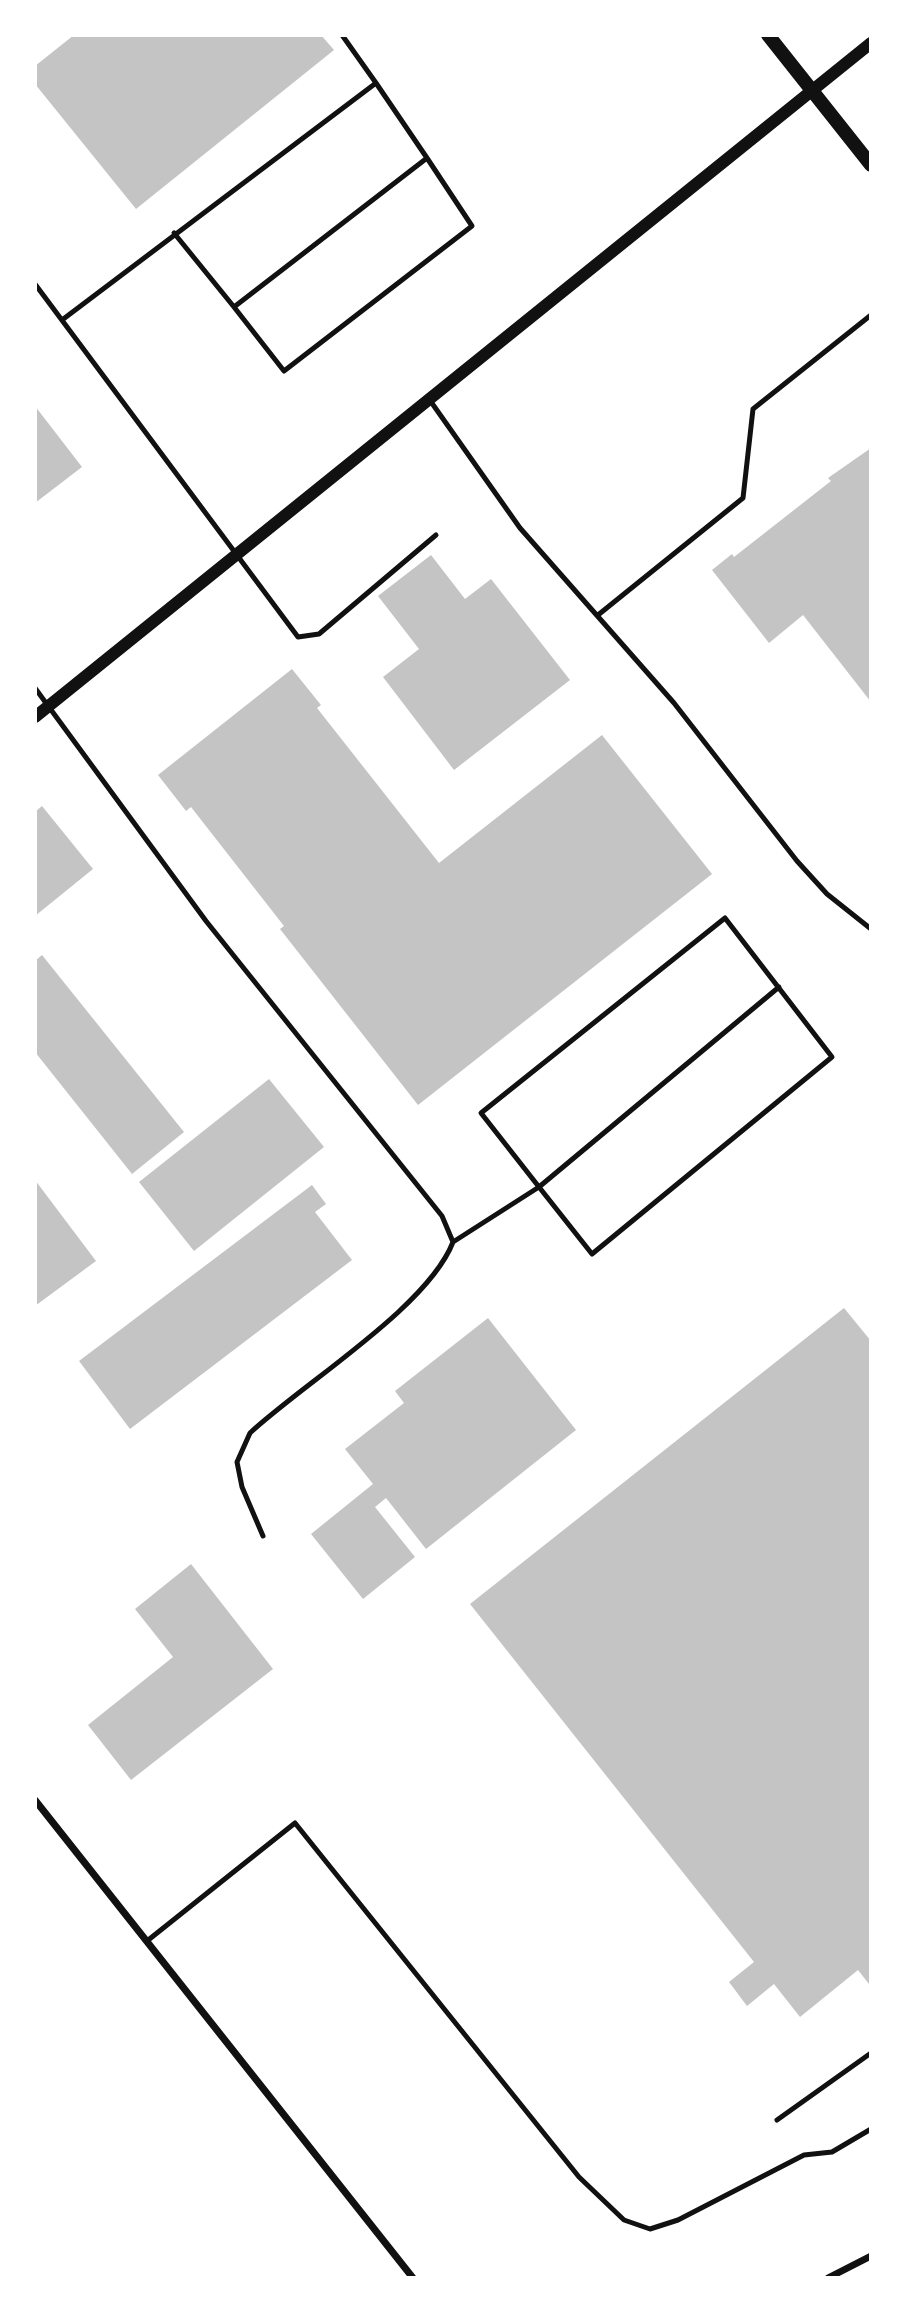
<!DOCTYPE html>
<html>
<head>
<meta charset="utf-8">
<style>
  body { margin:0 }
  #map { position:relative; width:906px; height:2313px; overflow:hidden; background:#fff; font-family:"DM Sans",sans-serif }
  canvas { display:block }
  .frame { position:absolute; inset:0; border:37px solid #fff; pointer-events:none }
</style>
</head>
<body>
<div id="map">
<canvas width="906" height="2313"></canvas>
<div class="frame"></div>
</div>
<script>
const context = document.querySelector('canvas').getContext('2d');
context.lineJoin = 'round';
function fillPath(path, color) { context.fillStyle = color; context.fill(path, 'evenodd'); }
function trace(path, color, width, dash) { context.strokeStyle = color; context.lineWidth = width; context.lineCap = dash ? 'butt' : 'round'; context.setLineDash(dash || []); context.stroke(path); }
const building = new Path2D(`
  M74 35H321L334 50 136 209 35 84V66Z
  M35 406 82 467 35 503Z
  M871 448V702L803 615 769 643 712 570 732 554 734 557 831 481 828 478Z
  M431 555 465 599 491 579 570 680 454 770 383 677 419 649 378 596Z
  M292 669 321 705 317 708 439 863 602 735 712 874 418 1105 280 929 284 926 191 807 186 811 158 775Z
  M42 806 93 869 35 916V812Z
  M42 955 184 1132 132 1174 35 1052V961Z
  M269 1079 324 1147 194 1251 139 1182Z
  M35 1180 96 1261 35 1306Z
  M312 1185 326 1204 315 1212 352 1260 130 1429 79 1361Z
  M844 1308 871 1341V1983L869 1984 858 1970 800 2017 774 1984 747 2006 729 1982 754 1962 470 1604Z
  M488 1318 576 1430 426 1549 386 1498 375 1507 415 1557 363 1599 311 1534 373 1484 345 1449 404 1403 395 1391Z
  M191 1564 273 1669 131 1780 88 1725 173 1657 135 1609Z`);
const service = new Path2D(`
  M376 83 427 158 234 307 284 371 472 226 427 158
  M174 233 234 307
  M35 284 298 637 319 634 436 535
  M62 320 376 83 342 35
  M429 399 520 528 674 703 797 861 827 894 871 929
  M598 615 743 498 753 409 871 315
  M35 688 206 921 442 1216 453 1242C428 1307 305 1382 250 1433L237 1462 242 1487 263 1536
  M453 1242 539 1187 592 1254 832 1057 725 918 481 1113 539 1187 779 987
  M147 1941 295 1823 579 2177 624 2220 650 2229 678 2220 804 2155 832 2152 871 2129
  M777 2120 871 2053`);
const minor = new Path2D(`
  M35 1800 413 2278
  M828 2278 871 2256`);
const tertiary = new Path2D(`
  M35 717 871 43`);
const secondary = new Path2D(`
  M768 35 871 165`);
fillPath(building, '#c4c4c4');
trace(service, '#111', 5);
trace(minor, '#111', 7);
trace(tertiary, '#111', 12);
trace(secondary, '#111', 14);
</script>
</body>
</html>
